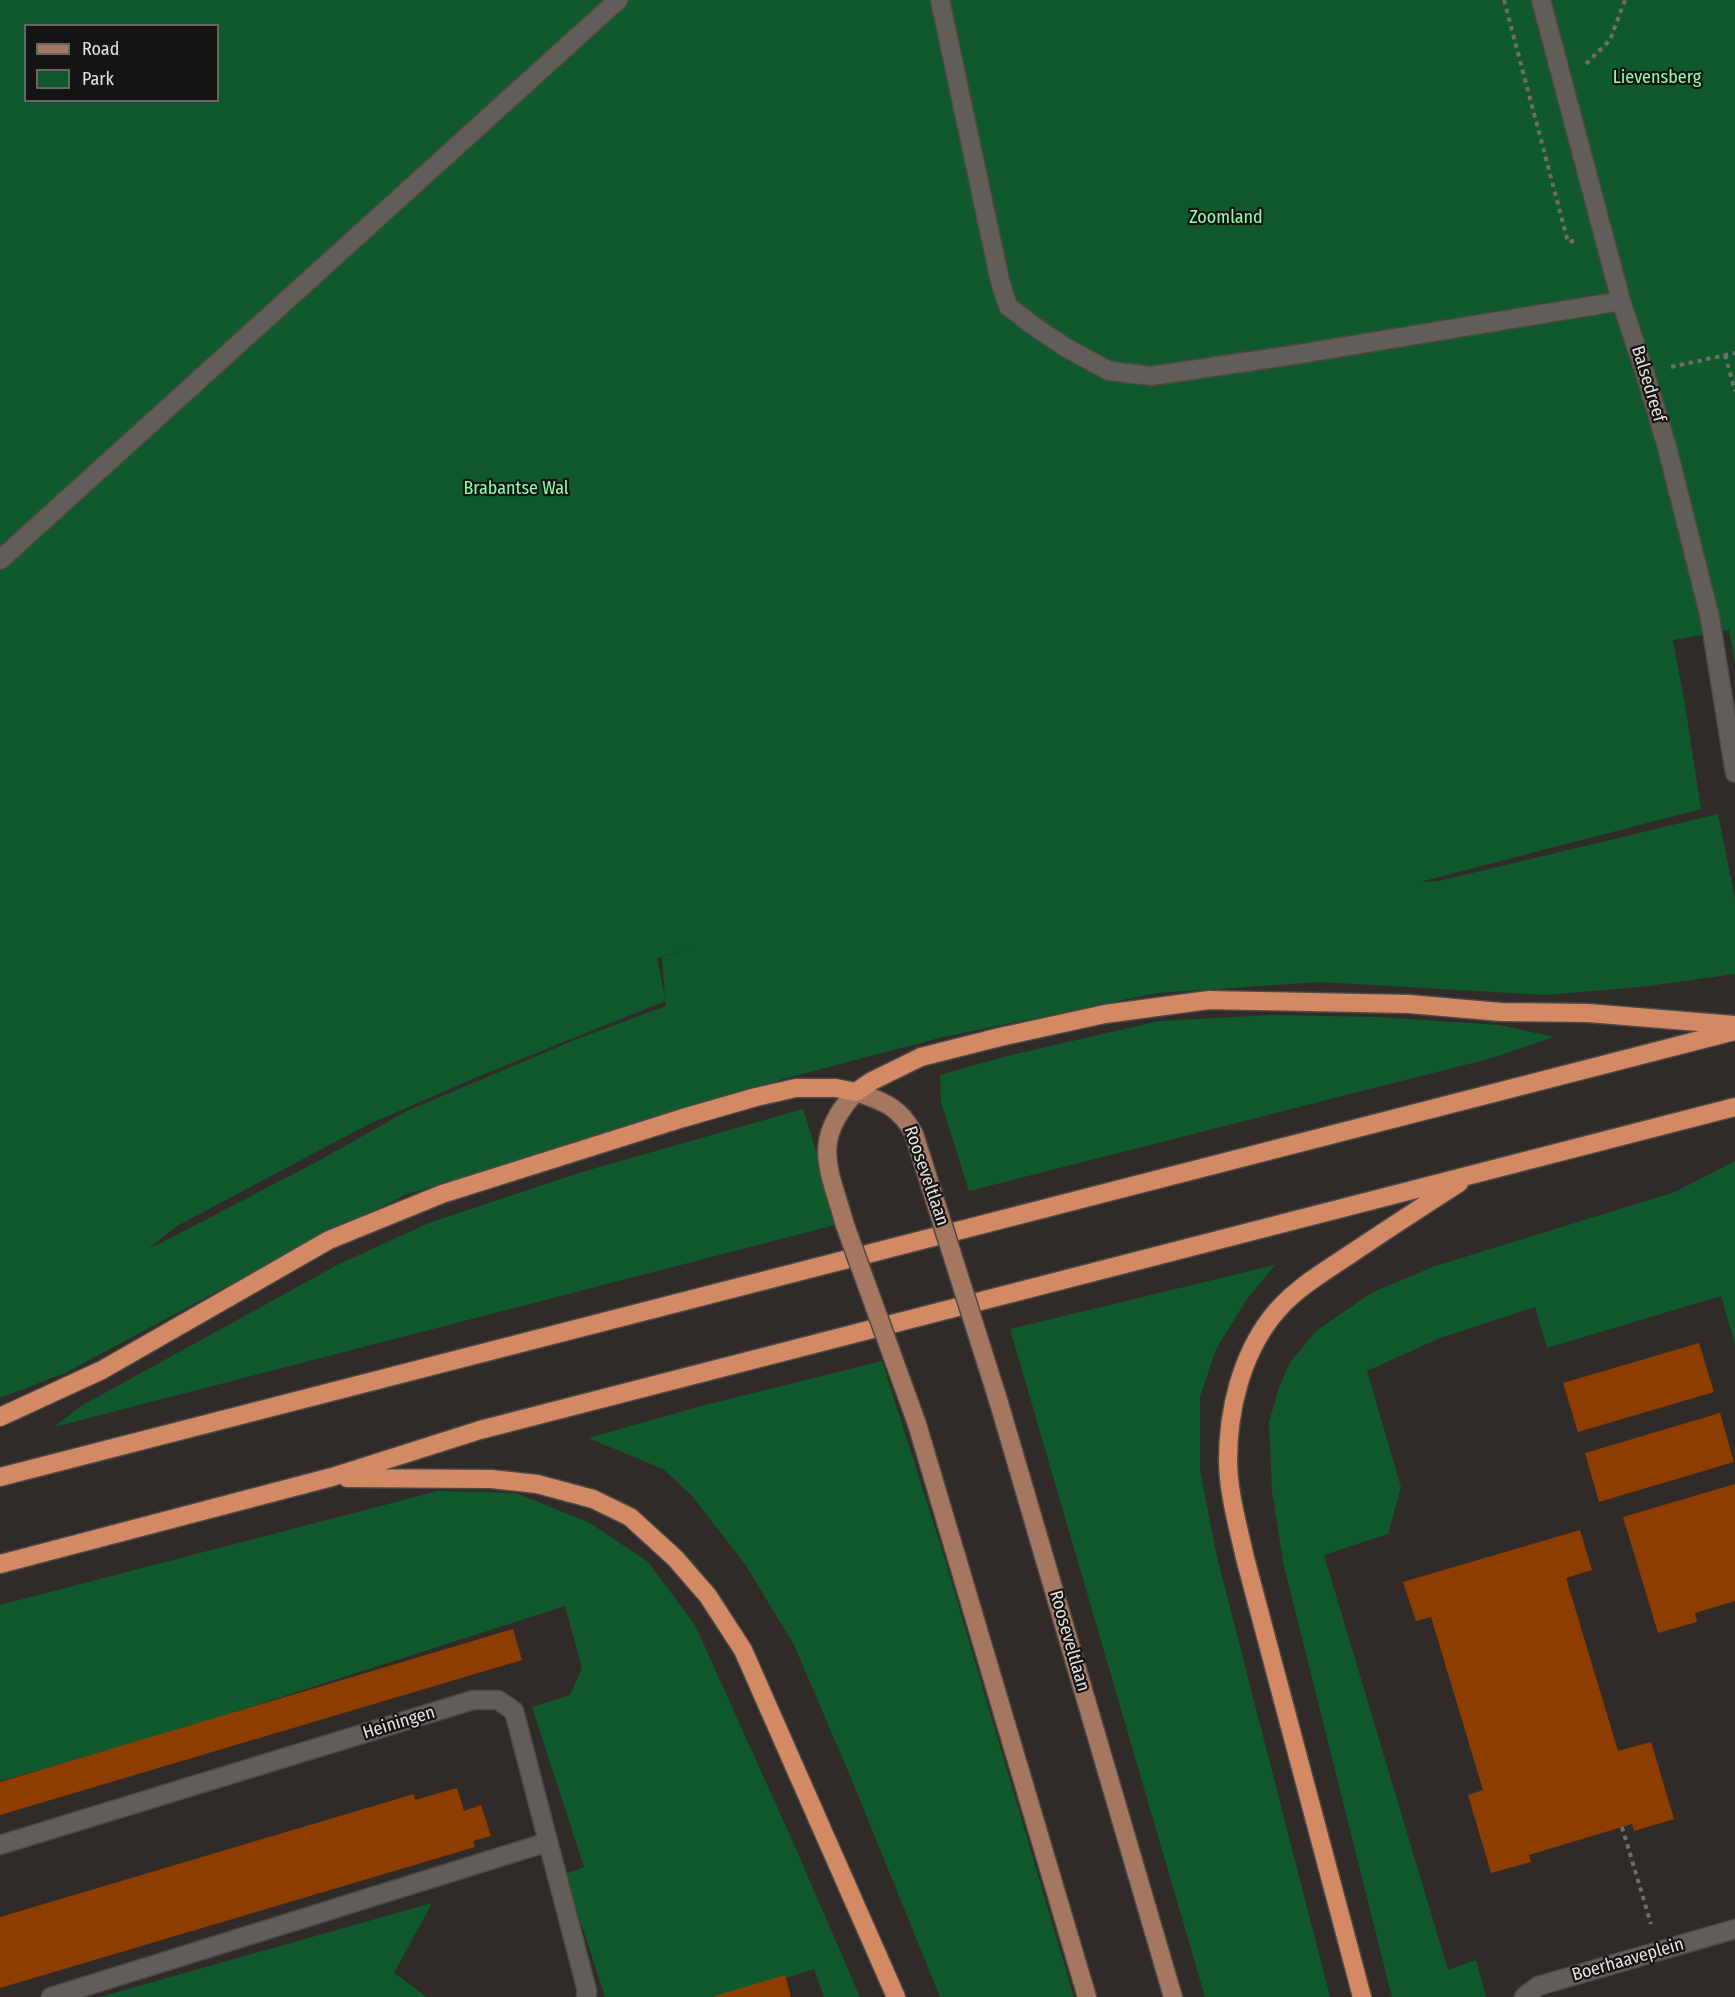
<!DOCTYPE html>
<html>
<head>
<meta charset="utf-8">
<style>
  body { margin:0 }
  #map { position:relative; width:1735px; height:1997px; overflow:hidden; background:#302b28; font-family:"Fira Sans Condensed",sans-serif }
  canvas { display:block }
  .legend { position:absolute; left:24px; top:24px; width:195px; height:78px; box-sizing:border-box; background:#161412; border:2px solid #696664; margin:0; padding:8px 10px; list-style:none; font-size:18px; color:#e5e1e0 }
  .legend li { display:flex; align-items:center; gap:12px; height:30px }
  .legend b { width:30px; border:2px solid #696664 }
</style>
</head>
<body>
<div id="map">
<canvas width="1735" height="1997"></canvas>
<ul class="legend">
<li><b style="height:8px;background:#a67760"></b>Road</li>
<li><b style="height:16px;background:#10592d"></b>Park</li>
</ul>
</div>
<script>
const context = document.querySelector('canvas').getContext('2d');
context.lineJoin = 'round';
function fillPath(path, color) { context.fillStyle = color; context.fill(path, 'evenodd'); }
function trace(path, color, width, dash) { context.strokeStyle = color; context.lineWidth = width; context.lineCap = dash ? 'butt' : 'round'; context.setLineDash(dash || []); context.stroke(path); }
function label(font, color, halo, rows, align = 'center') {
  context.font = font + ' "Fira Sans Condensed",sans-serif'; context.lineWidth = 4.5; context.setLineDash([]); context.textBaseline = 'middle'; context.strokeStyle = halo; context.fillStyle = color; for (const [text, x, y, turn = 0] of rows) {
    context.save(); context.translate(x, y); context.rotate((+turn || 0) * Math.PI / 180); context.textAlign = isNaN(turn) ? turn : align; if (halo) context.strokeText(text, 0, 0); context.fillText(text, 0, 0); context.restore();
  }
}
const green = new Path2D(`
  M0 0H1735V663L1729 630 1673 640 1685 705 1701 809 1420 882 1439 881 1718 814 1735 898V974L1641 987 1545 995 1320 982 1157 993 943 1037 787 1078 624 1127 405 1195 274 1261 65 1373 0 1398ZM26 26H218V100H26ZM703 944 662 957 665 998 657 958ZM665 1001 666 1006 577 1039 407 1111 320 1160 161 1243 149 1248 177 1226 367 1125 477 1077Z
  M1272 1015 1376 1017 1499 1025 1554 1037 1492 1058 969 1191 941 1102 940 1075 1007 1056 1159 1021Z
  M803 1109 839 1224 54 1427 81 1406 339 1264 429 1223 582 1172Z
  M1735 1161V1344L1721 1296 1547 1348 1535 1307 1440 1338 1367 1371 1401 1487 1388 1534 1324 1555 1448 1970 1476 1960 1486 1997H1392L1284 1567 1272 1492 1269 1422 1279 1387 1291 1361 1316 1331 1371 1293 1432 1267 1675 1192Z
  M1275 1265 1247 1299 1216 1349 1200 1397V1471L1217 1557 1330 1997H1205L1010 1329Z
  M882 1361 942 1550 1074 1997H940L851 1778 794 1645 745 1564 692 1496 663 1469 588 1438 705 1405Z
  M438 1491 516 1493 590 1523 648 1562 695 1625 792 1840 860 1997H824L814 1969 728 1997H605L565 1874 584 1867 532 1707 570 1695 582 1668 565 1606 166 1734 0 1781V1605Z
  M432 1903 394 1973 427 1997H100Z`);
const building = new Path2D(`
  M1699 1343 1714 1392 1578 1432 1563 1383Z
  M1720 1413 1734 1462 1599 1502 1585 1453Z
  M1735 1484V1601L1695 1613 1697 1622 1658 1633 1623 1517Z
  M1580 1530 1592 1570 1566 1578 1618 1751 1651 1742 1674 1819 1634 1831 1632 1824 1529 1855 1531 1862 1491 1873 1468 1795 1483 1790 1431 1617 1416 1621 1403 1582Z
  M513 1629 522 1660 0 1815V1782Z
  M457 1788 464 1811 481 1805 491 1836 473 1841 475 1847 0 1988V1917L414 1794 415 1800Z
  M785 1975 791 1997H715V1996Z`);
const path = new Path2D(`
  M1504 0 1568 242 1578 240
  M1586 64 1610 40 1625 0
  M1725 355 1735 391
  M1671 367 1735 353
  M1622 1827 1651 1924`);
const minor = new Path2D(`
  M940 0 1000 281 1008 306 1035 327 1065 347 1109 371 1151 376 1293 355 1621 301
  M1541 0 1621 301 1645 373 1667 447 1710 618 1735 773
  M0 560 618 0
  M0 1845 473 1700H498L514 1711 587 1991 586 1997
  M51 1997 548 1842
  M1524 1997 1538 1986 1735 1929`);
const major = new Path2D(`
  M845 1225C829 1168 810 1141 856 1092 883 1101 900 1107 914 1134
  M999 1403 1173 1997
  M917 1424 1087 1997`);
const highway = new Path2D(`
  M0 1417 102 1370 329 1240 442 1194 683 1118 756 1097 796 1088H836L856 1092 872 1081 921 1057 1000 1037 1105 1014 1209 1000 1409 1004 1501 1012 1588 1013 1735 1025
  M0 1477 1735 1031
  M347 1478 491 1479 537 1484 593 1499 630 1517 675 1558 708 1596 743 1650 896 1997
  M0 1564 332 1477 480 1430 1735 1107
  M1362 1997 1245 1558C1238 1526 1228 1492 1228 1460 1228 1411 1241 1357 1271 1318 1292 1290 1324 1272 1352 1253 1388 1229 1423 1206 1459 1183`);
const majorBridge = new Path2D(`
  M914 1134 999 1403
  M845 1225 917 1424`);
const parkNames = [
  ["Lievensberg",1657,78],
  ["Zoomland",1226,218],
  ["Brabantse Wal",516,489]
];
const streetNames = [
  ["Balsedreef",1648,384,73],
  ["Rooseveltlaan",926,1176,71],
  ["Rooseveltlaan",1069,1641,74],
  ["Heiningen",399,1723,-17],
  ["Boerhaaveplein",1628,1960,-16]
];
fillPath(green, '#10592d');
fillPath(building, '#8e3d00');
trace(minor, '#4d4947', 21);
trace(major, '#4d4947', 21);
trace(highway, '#4d4947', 21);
trace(path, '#716c6a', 4, [4.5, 4.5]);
trace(minor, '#635d5a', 18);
trace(major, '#a67760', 18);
trace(highway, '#d28964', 18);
trace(majorBridge, '#4d4947', 21, []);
trace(majorBridge, '#a67760', 18);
label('18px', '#8afead', '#161412', parkNames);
label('18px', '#e5e1e0', '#161412', streetNames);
</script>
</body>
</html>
